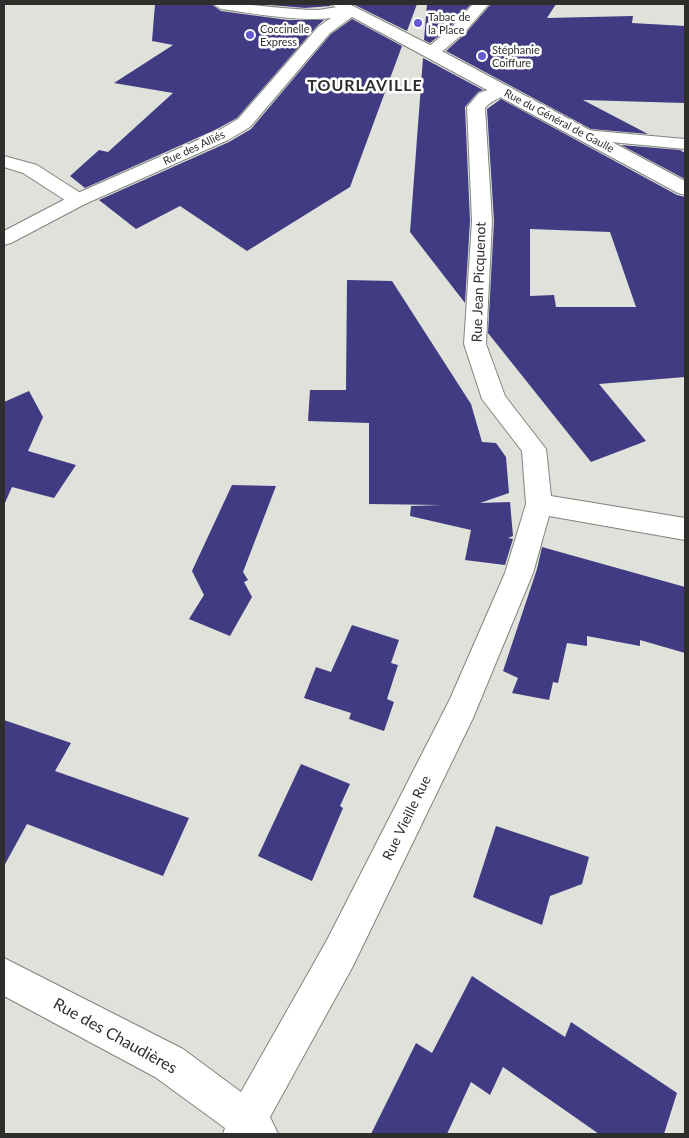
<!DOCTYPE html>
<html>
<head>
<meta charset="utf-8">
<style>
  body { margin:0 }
  #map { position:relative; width:689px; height:1138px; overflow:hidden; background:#dfe1da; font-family:Lato,sans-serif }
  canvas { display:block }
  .frame { position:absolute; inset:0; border:5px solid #2e2f2c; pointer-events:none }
</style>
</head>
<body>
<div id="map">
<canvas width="689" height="1138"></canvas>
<div class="frame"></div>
</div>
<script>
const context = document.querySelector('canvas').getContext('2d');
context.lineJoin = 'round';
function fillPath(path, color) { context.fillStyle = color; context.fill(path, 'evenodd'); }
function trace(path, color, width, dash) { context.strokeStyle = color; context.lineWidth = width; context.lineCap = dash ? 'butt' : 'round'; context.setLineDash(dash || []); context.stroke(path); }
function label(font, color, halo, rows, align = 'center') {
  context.font = font + ' Lato,sans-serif'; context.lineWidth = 5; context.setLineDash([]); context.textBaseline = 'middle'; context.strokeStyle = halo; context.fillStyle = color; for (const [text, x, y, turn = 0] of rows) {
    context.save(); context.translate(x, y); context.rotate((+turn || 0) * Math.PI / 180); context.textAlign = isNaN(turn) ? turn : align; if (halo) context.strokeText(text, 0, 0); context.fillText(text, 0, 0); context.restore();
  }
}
const building = new Path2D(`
  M155 4H211L221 11 288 20H324L317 26 237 118 215 130 85 188 70 176 99 150 108 152 173 93 114 83 173 45 152 41Z
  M259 4H329L331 6 305 8Z
  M353 4H417L407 31Z
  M427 4H471L451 26 430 43 424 40Z
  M491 4H556L547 18 633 16 632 23 685 26V103L583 100 648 134 591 129 446 51 465 34Z
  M352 19 402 46 350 187 247 251 180 206 136 229 99 200 229 142 251 129 331 34Z
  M423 58 483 90 478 92 465 107 470 221 465 303 410 232Z
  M501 99 677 195 685 197V377L599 384 646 441 591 462 488 333 494 221 487 109ZM530 229 610 232 636 307H556L554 295 530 296Z
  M621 145 680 150 685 153V179Z
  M347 280 392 281 471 404 482 442 496 443 506 457 509 493 480 503 510 502 513 536 508 538 513 539 505 565 465 560 471 530 410 516 411 506 442 505 369 504V423L308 421 310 390H346Z
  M29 391 43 417 28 451 76 465 54 498 12 487 4 505V402Z
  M232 485 276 486 243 572 248 580 244 582 252 597 230 636 189 619 204 595 192 571Z
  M542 547 685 587V653L640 640V646L587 636V646L567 643 558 683 553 682 549 700 512 693 518 678 503 671 537 569Z
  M352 625 399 640 391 663 398 665 387 699 394 702 384 731 349 719 351 713 304 698 316 667 331 672Z
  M4 720 71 743 55 771 189 818 163 876 27 824 4 866Z
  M301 764 350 784 340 806 343 808 312 881 258 856Z
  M496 826 589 857 582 884 550 896 542 925 473 897Z
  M472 976 565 1037 571 1022 677 1093 664 1134H599L503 1067 490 1095 471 1082 447 1134H371L416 1043 432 1053Z`);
const street = new Path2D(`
  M213 4C248 2 283 10 318 10 328 9 352 2 359 11L356 14C312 25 265 15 221 9Z
  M473 4H489L464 33 438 55H426L424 52 426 49 452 27Z
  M502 85 508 86 510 90C504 98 492 99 485 108L492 221 486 344 505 396 546 449 551 496 685 518V540L549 516 533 573 473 718 353 966 270 1117 278 1134H223L225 1128 155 1077 4 996V958L183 1049 241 1092 327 940 450 699 505 573 526 504 522 451 482 399 464 344 472 221 467 107 479 93Z
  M585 130 685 139V149L579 139 576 135 579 131Z
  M4 156 37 165 85 196 88 200 85 204H71L23 173 4 167Z`);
const secondary = new Path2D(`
  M331 4H349L438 49 685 181V195L678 193 352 17 330 33 250 127 228 140 85 204 11 243 4 245V231L71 196 216 132 238 119 318 27 341 11Z`);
const markers = [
  [418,23,5,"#6659d2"],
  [250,35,5,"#6659d2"],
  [482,56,5,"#6659d2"]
];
const farPoinames = [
  ["Tabac de",428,17],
  ["la Place",428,30],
  ["Coccinelle",260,29],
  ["Express",260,42],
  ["Stéphanie",492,50],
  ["Coiffure",492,63]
];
const farStreetnames = [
  ["Rue du Général de Gaulle",559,121,28],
  ["Rue des Alliés",194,148,-25]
];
const streetNames = [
  ["Rue Jean Picquenot",479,282,-88],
  ["Rue Vieille Rue",407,818,-64]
];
const farDistrictnames = [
  ["TOURLAVILLE",365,86]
];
const nearStreetnames = [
  ["Rue des Chaudières",115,1036,29]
];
fillPath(building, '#413b83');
trace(street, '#82847d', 2);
trace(secondary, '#82847d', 2);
fillPath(street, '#fff');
fillPath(secondary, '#fff');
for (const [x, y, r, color] of markers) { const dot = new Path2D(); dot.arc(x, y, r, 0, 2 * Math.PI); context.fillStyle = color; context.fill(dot); trace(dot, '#fff', 2); }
label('11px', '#2e2f2c', '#fff', farPoinames, 'left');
label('11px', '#2e2f2c', '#fff', farStreetnames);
label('14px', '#2e2f2c', '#fff', streetNames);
context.letterSpacing = '1px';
label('bold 16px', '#2e2f2c', '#fff', farDistrictnames);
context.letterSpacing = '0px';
label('16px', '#2e2f2c', '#fff', nearStreetnames);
</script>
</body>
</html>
